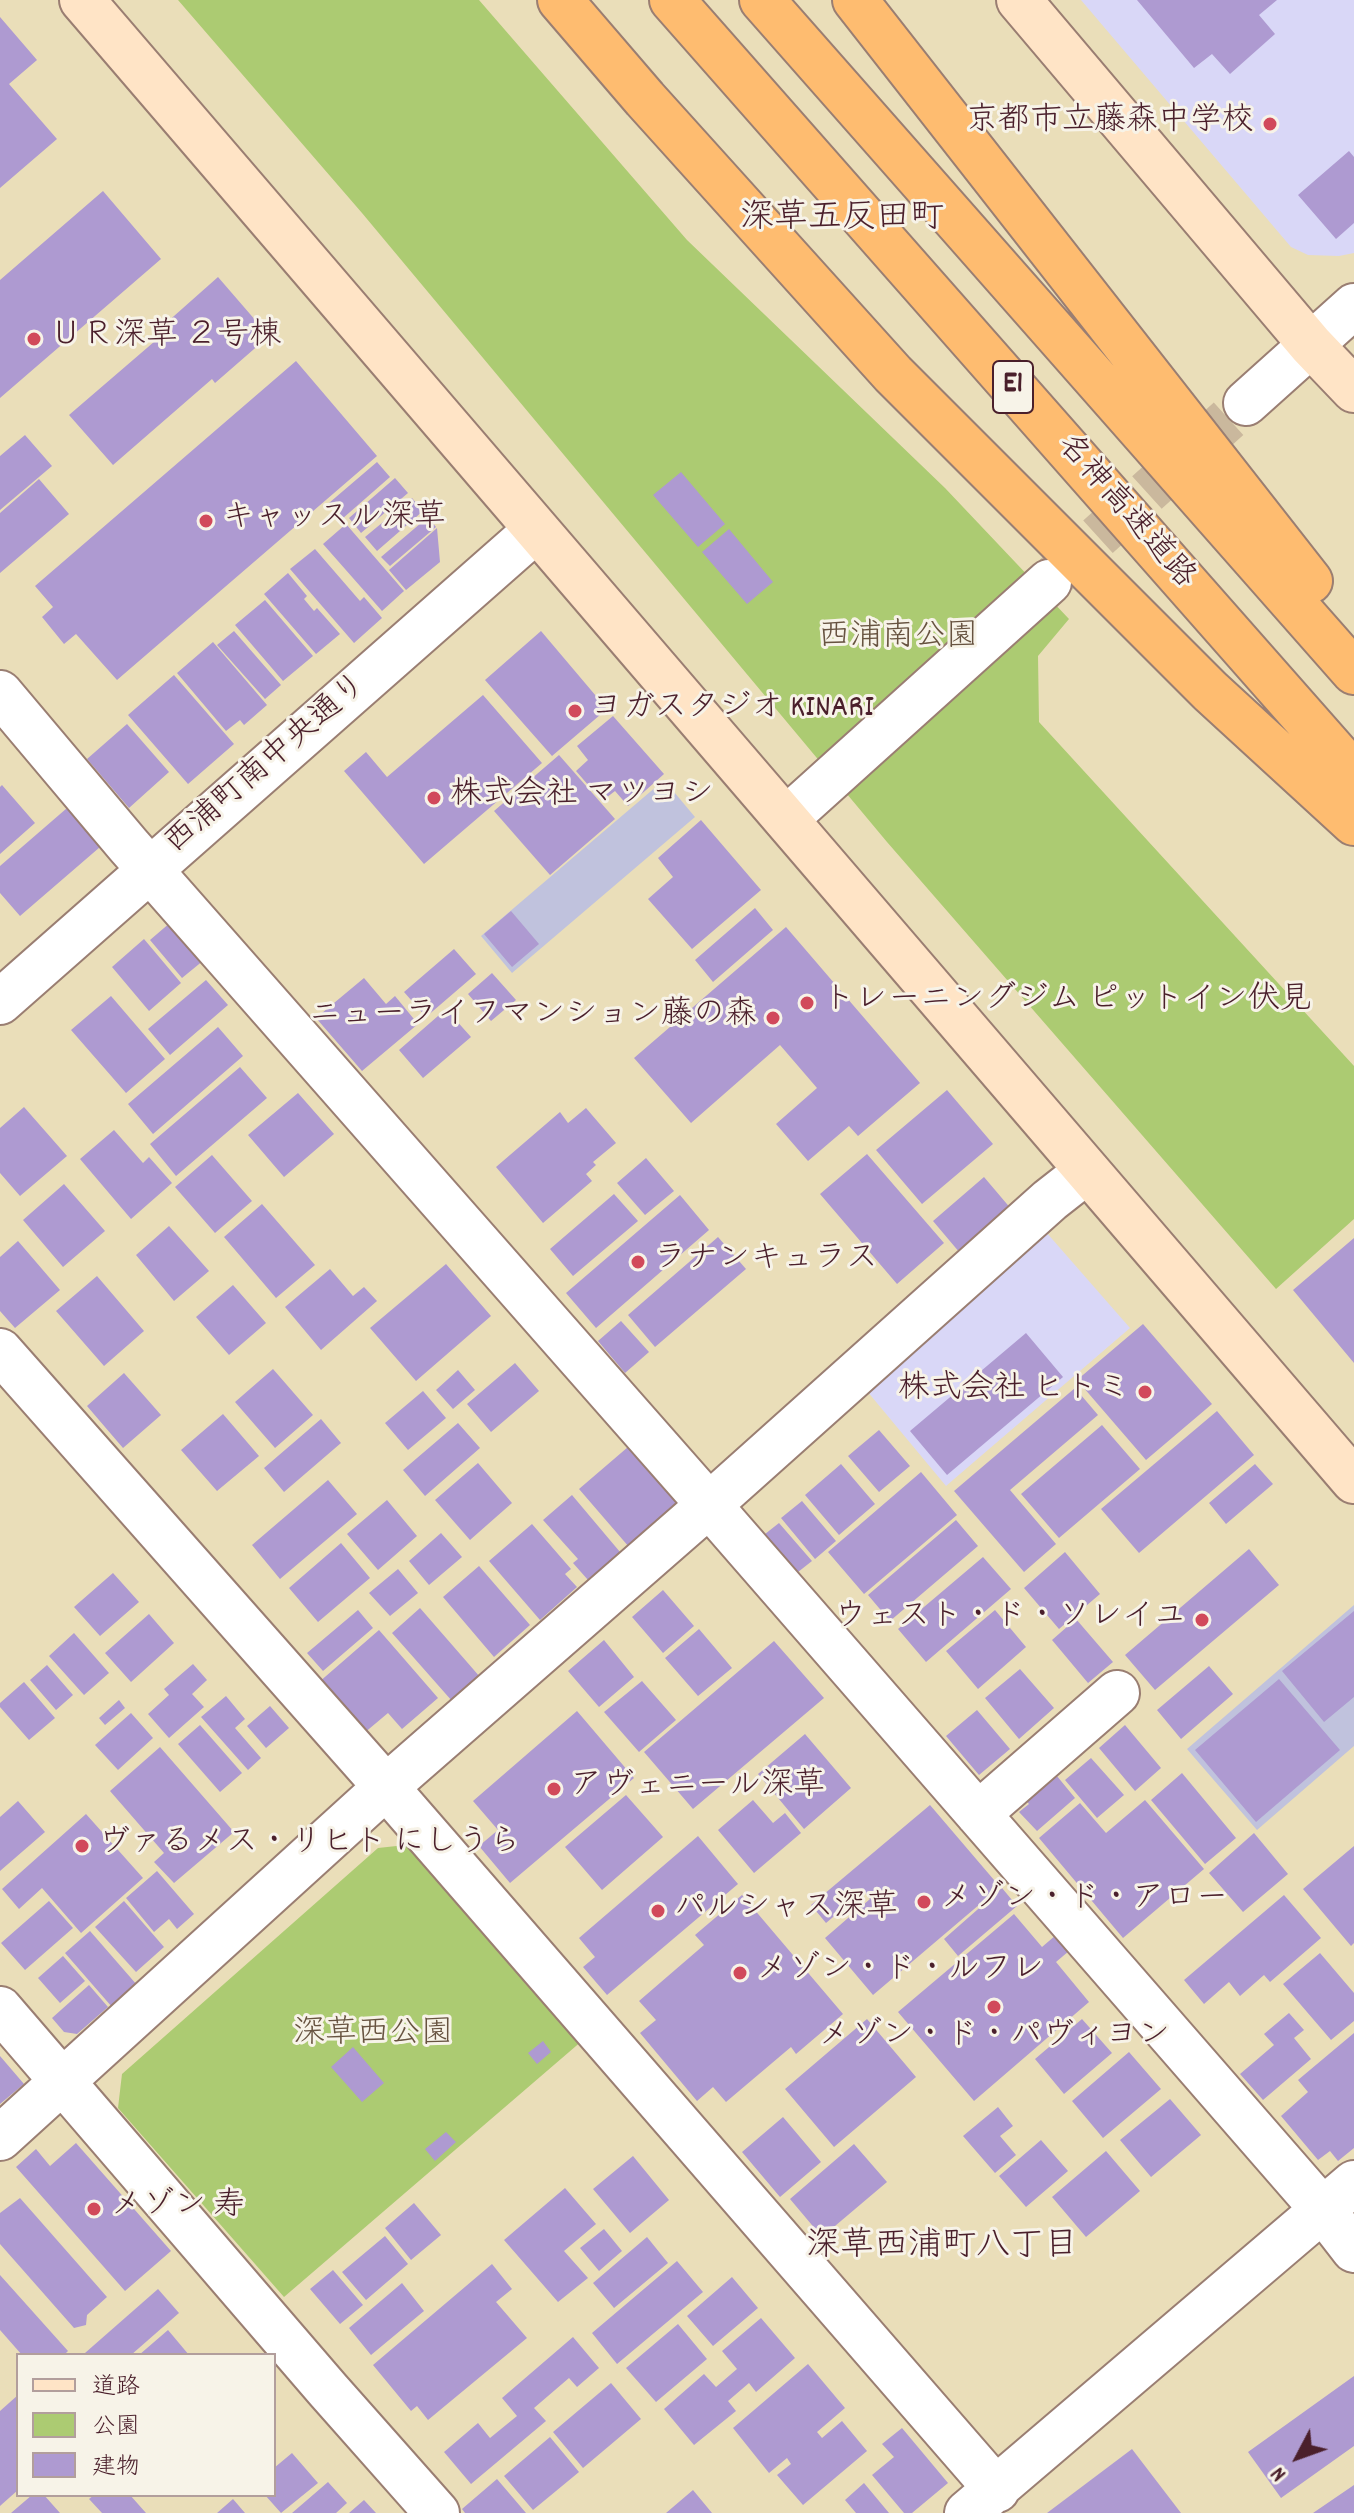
<!DOCTYPE html>
<html>
<head>
<meta charset="utf-8">
<style>
  body { margin:0 }
  #map { position:relative; width:1354px; height:2513px; overflow:hidden; background:#eadeb9; font-family:Dekko,"Klee One",sans-serif }
  canvas { display:block }
  .legend { position:absolute; left:16px; top:2353px; width:260px; height:144px; box-sizing:border-box; background:#f7f3e8; border:2px solid #b29e9c; margin:0; padding:10px 14px; list-style:none; font-size:24px; color:#4a1f2b }
  .legend li { display:flex; align-items:center; gap:16px; height:40px }
  .legend b { width:40px; border:2px solid #b29e9c }
  .north { position:absolute; left:1258px; top:2417px; width:80px; height:80px; -webkit-text-stroke:6px #f7f3e8; paint-order:stroke; rotate:229deg; font-size:22px; font-weight:700; line-height:32px; text-align:center; color:#4a1f2b }
  .north::after { content:''; display:block; margin:auto; width:28px; height:36px; background:#4a1f2b; clip-path:polygon(50% 0,100% 100%,50% 72%,0 100%) }
</style>
</head>
<body>
<div id="map">
<canvas width="1354" height="2513"></canvas>
<ul class="legend">
<li><b style="height:10px;background:#ffe4c6"></b>道路</li>
<li><b style="height:22px;background:#accb72"></b>公園</li>
<li><b style="height:22px;background:#ae9ad1"></b>建物</li>
</ul>
<div class="north">N</div>
</div>
<script>
const context = document.querySelector('canvas').getContext('2d');
context.lineJoin = 'round';
function fillPath(path, color) { context.fillStyle = color; context.fill(path, 'evenodd'); }
function trace(path, color, width, dash) { context.strokeStyle = color; context.lineWidth = width; context.lineCap = dash ? 'butt' : 'round'; context.setLineDash(dash || []); context.stroke(path); }
function label(font, color, halo, rows, align = 'center') {
  context.font = font + ' Dekko,"Klee One",sans-serif'; context.lineWidth = 6; context.setLineDash([]); context.textBaseline = 'middle'; context.strokeStyle = halo; context.fillStyle = color; for (const [text, x, y, turn = 0] of rows) {
    context.save(); context.translate(x, y); context.rotate((+turn || 0) * Math.PI / 180); context.textAlign = isNaN(turn) ? turn : align; if (halo) context.strokeText(text, 0, 0); context.fillText(text, 0, 0); context.restore();
  }
}
const built = new Path2D(`
  M1081 0H1354V253L1339 256 1308 255 1291 247Z
  M1046 1232 1130 1328 946 1486 867 1391Z`);
const industrial = new Path2D(`
  M664 780 695 817 512 973 481 936Z
  M1354 1605V1746L1257 1830 1187 1749Z`);
const green = new Path2D(`
  M178 0H479L687 240 945 488 1069 619 1038 656 1039 722 1354 1066V1219L1276 1289 887 842 362 213Z
  M415 1844 583 2040 284 2297 118 2108 122 2074 378 1848Z`);
const building = new Path2D(`
  M1137 0H1277L1259 15 1275 34 1230 74 1212 54 1194 68Z
  M0 17 37 60 9 84 57 139 0 188Z
  M1349 151 1354 157V223L1336 239 1298 195Z
  M103 191 161 259 0 398V280Z
  M218 277 269 336 215 383 212 379 113 465 69 415 169 329 165 324Z
  M296 361 377 456 117 680 76 634 64 644 42 617 53 607 35 586Z
  M25 435 52 466 0 510V456Z
  M377 462 390 477 342 519 329 503Z
  M681 472 725 524 698 547 653 495Z
  M395 478 408 493 361 533 349 518Z
  M39 479 69 514 0 573V513Z
  M412 498 423 511 377 551 365 537Z
  M428 517 436 527 390 566 381 557Z
  M346 524 404 591 382 611 323 544Z
  M437 528 440 562 406 590 389 570Z
  M729 529 773 582 747 604 702 552Z
  M315 549 360 601 364 597 382 618 354 643 290 569Z
  M288 573 307 596 304 599 314 611 317 608 340 634 316 654 264 594Z
  M265 600 313 656 283 681 235 625Z
  M234 631 281 685 265 699 217 645Z
  M541 631 607 709 552 756 485 680Z
  M213 642 267 705 244 725 240 720 226 731 177 673Z
  M174 675 234 744 188 784 128 715Z
  M483 695 542 763 424 864 344 771 366 752 387 777Z
  M613 716 664 774 628 806 615 791 602 801 576 771 588 760 577 746Z
  M127 724 169 772 129 808 87 759Z
  M559 755 615 819 550 875 494 811Z
  M2 785 35 823 0 854V787Z
  M74 802 107 841 20 916 0 893V866Z
  M701 820 761 890 692 949 648 899 673 877 658 858Z
  M755 908 773 930 713 982 695 960Z
  M511 911 539 944 512 967 484 934Z
  M171 922 204 960 182 978 150 940Z
  M786 927 920 1083 858 1136 849 1126 808 1161 776 1124 817 1088 780 1045 691 1123 634 1058Z
  M144 939 181 983 149 1011 112 967Z
  M454 949 476 974 426 1017 404 992Z
  M492 973 516 1000 491 1021 468 994Z
  M364 978 386 1004 395 996 418 1024 362 1071 316 1018Z
  M206 980 228 1005 170 1055 148 1029Z
  M111 996 165 1059 126 1093 71 1030Z
  M446 1009 471 1037 423 1078 399 1050Z
  M218 1027 243 1056 153 1134 128 1104Z
  M240 1067 267 1098 176 1176 150 1144Z
  M947 1090 993 1144 922 1204 876 1150Z
  M298 1093 334 1134 284 1177 248 1135Z
  M24 1107 67 1156 20 1196 0 1173V1128Z
  M586 1108 616 1143 593 1162 596 1165 586 1174 592 1181 543 1223 496 1167 560 1112 568 1123Z
  M114 1130 143 1163 149 1157 172 1183 131 1219 80 1159Z
  M867 1154 944 1243 897 1284 820 1194Z
  M212 1155 252 1201 215 1233 175 1187Z
  M646 1158 674 1191 645 1215 617 1183Z
  M984 1177 1012 1210 960 1253 933 1221Z
  M64 1184 105 1231 63 1267 23 1220Z
  M614 1194 638 1221 573 1276 550 1249Z
  M680 1195 709 1230 596 1328 566 1293Z
  M262 1204 315 1265 276 1298 224 1237Z
  M169 1226 209 1271 174 1301 136 1255Z
  M718 1237 746 1269 655 1347 628 1315Z
  M1354 1238V1363L1293 1290Z
  M18 1241 60 1290 15 1328 0 1311V1257Z
  M446 1264 491 1316 416 1381 370 1328Z
  M330 1269 353 1296 364 1287 377 1301 321 1350 285 1307Z
  M97 1276 144 1331 104 1366 56 1311Z
  M233 1285 266 1323 229 1355 196 1317Z
  M621 1321 649 1352 625 1373 598 1341Z
  M1143 1324 1212 1404 1146 1460 1077 1380Z
  M1026 1333 1063 1377 947 1475 910 1431Z
  M515 1363 539 1391 491 1432 467 1404Z
  M273 1369 313 1415 275 1448 235 1402Z
  M458 1370 475 1390 453 1409 436 1390Z
  M124 1373 161 1415 123 1448 87 1406Z
  M1075 1388 1098 1415 1010 1490 1056 1544 1024 1572 954 1491Z
  M423 1391 446 1418 408 1450 385 1423Z
  M1217 1411 1254 1455 1139 1553 1101 1509Z
  M223 1414 259 1456 217 1491 181 1450Z
  M321 1419 341 1443 284 1492 264 1468Z
  M458 1423 480 1448 425 1496 403 1470Z
  M1102 1425 1140 1469 1059 1538 1021 1494Z
  M879 1430 910 1466 879 1492 848 1456Z
  M628 1447 678 1505 629 1547 579 1489Z
  M478 1463 512 1503 470 1540 435 1500Z
  M841 1464 875 1504 839 1535 805 1495Z
  M1255 1464 1273 1484 1226 1524 1209 1503Z
  M921 1472 957 1515 864 1594 828 1552Z
  M328 1480 357 1514 280 1579 252 1545Z
  M572 1495 620 1552 588 1580 573 1563 578 1559 543 1520Z
  M387 1500 417 1536 378 1570 347 1534Z
  M802 1501 836 1541 815 1559 781 1518Z
  M956 1520 978 1546 890 1621 868 1595Z
  M779 1523 812 1561 793 1576 760 1538Z
  M532 1524 571 1569 565 1574 577 1587 540 1620 489 1561Z
  M441 1533 462 1557 429 1585 409 1561Z
  M341 1543 370 1578 318 1622 289 1588Z
  M1249 1549 1279 1585 1155 1690 1125 1655Z
  M1065 1552 1100 1594 1059 1629 1024 1588Z
  M983 1557 1011 1589 926 1662 898 1629Z
  M479 1566 530 1625 494 1657 443 1597Z
  M398 1569 418 1593 390 1616 369 1593Z
  M113 1573 139 1602 100 1636 74 1607Z
  M663 1590 694 1626 663 1653 632 1617Z
  M420 1608 480 1677 452 1701 392 1633Z
  M358 1610 373 1628 323 1671 307 1653Z
  M995 1610 1026 1647 978 1689 946 1651Z
  M1354 1611V1697L1324 1722 1282 1671Z
  M149 1614 174 1643 131 1682 105 1653Z
  M1076 1619 1113 1662 1088 1683 1052 1640Z
  M699 1629 732 1668 698 1696 665 1658Z
  M379 1630 438 1698 402 1729 388 1713 363 1734 318 1683Z
  M74 1633 109 1673 84 1695 49 1656Z
  M604 1640 634 1677 599 1707 568 1671Z
  M774 1641 824 1698 693 1809 644 1752Z
  M193 1664 207 1680 192 1694 204 1707 169 1738 148 1714 169 1695 164 1689Z
  M47 1665 73 1695 56 1710 30 1680Z
  M1209 1666 1233 1694 1181 1739 1157 1710Z
  M1020 1669 1054 1708 1019 1739 985 1698Z
  M1279 1679 1340 1750 1256 1822 1195 1750Z
  M642 1681 676 1720 639 1752 604 1712Z
  M24 1682 55 1718 29 1740 0 1707V1703Z
  M226 1696 245 1719 235 1728 261 1758 248 1770 201 1717Z
  M119 1700 125 1708 105 1725 99 1718Z
  M270 1706 289 1728 266 1748 247 1726Z
  M977 1710 1010 1749 979 1775 946 1736Z
  M577 1711 634 1778 510 1883 479 1846 498 1830 473 1801Z
  M131 1713 153 1738 118 1770 95 1745Z
  M200 1725 242 1773 220 1792 178 1744Z
  M1125 1725 1161 1768 1135 1791 1099 1748Z
  M805 1734 851 1788 804 1829 758 1774Z
  M160 1747 234 1832 174 1883 154 1862 164 1853 110 1791Z
  M1091 1758 1124 1795 1097 1818 1065 1780Z
  M1052 1770 1075 1798 1037 1831 1019 1812 1029 1804 1022 1796Z
  M1182 1773 1236 1838 1205 1864 1151 1800Z
  M626 1795 663 1837 602 1890 565 1847Z
  M753 1800 773 1823 785 1813 801 1833 754 1873 718 1830Z
  M1145 1800 1204 1869 1123 1938 1039 1838 1080 1803 1106 1833Z
  M18 1801 45 1832 0 1871V1817Z
  M930 1805 1000 1887 873 1995 825 1938 870 1899 864 1891 826 1923 811 1905Z
  M86 1814 143 1878 81 1933 42 1888 19 1909 2 1889Z
  M1254 1833 1288 1874 1243 1912 1209 1873Z
  M698 1836 738 1884 607 1995 583 1967 595 1957 579 1938Z
  M1354 1846V1943L1351 1946 1303 1889Z
  M157 1871 194 1914 177 1929 169 1919 154 1932 126 1898Z
  M1002 1888 1017 1906 958 1956 944 1939Z
  M742 1895 843 2014 796 2054 791 2047 726 2102 713 2087 697 2101 640 2033 656 2020 639 2001 704 1945 695 1935Z
  M1284 1895 1321 1938 1270 1982 1264 1975 1240 1996 1229 1982 1204 2004 1184 1980Z
  M49 1901 73 1928 25 1970 1 1943Z
  M124 1901 164 1947 136 1972 95 1927Z
  M1014 1914 1042 1947 1056 1935 1069 1951 1056 1962 1089 2002 974 2101 898 2012Z
  M90 1931 137 1985 112 2007 65 1953Z
  M1320 1953 1354 1993V2021L1331 2040 1283 1984Z
  M63 1956 85 1981 60 2003 38 1978Z
  M89 1985 108 2007 77 2034 64 2032 52 2018Z
  M1289 2013 1304 2030 1294 2038 1311 2059 1263 2100 1240 2074 1274 2045 1264 2034Z
  M867 2019 916 2077 834 2147 785 2089Z
  M1082 2019 1112 2053 1064 2094 1035 2059Z
  M1354 2033V2148L1338 2161 1330 2151 1318 2160 1281 2116 1308 2092 1298 2080Z
  M543 2041 551 2052 537 2064 528 2053Z
  M353 2047 384 2083 362 2102 331 2067Z
  M1129 2052 1161 2089 1103 2138 1072 2101Z
  M0 2056 24 2084 0 2104Z
  M1170 2099 1201 2135 1151 2177 1120 2140Z
  M998 2107 1013 2126 1000 2136 1016 2155 995 2173 963 2136Z
  M783 2117 821 2162 780 2197 742 2152Z
  M446 2132 456 2142 435 2161 425 2149Z
  M1041 2140 1068 2171 1026 2207 999 2176Z
  M76 2143 171 2251 125 2291 16 2167 36 2149 50 2166Z
  M854 2144 887 2182 822 2237 790 2199Z
  M1106 2151 1140 2191 1086 2237 1052 2197Z
  M633 2156 669 2200 630 2233 593 2189Z
  M565 2188 596 2224 564 2251 588 2278 558 2302 504 2240Z
  M20 2198 107 2297 87 2315 86 2325 74 2328 0 2244V2213Z
  M414 2203 441 2235 411 2260 385 2228Z
  M604 2229 622 2251 599 2271 580 2248Z
  M385 2236 408 2264 366 2300 342 2272Z
  M647 2237 668 2263 614 2308 593 2283Z
  M677 2261 703 2292 617 2364 592 2333Z
  M492 2264 512 2289 496 2302 527 2338 428 2420 417 2406 411 2411 373 2365Z
  M333 2270 363 2305 340 2324 310 2289Z
  M0 2275 68 2351 64 2355H22L0 2330Z
  M732 2277 758 2308 713 2346 687 2316Z
  M402 2283 424 2311 371 2355 349 2328Z
  M158 2289 179 2313 131 2355H86L85 2353Z
  M761 2318 795 2358 756 2392 749 2383 728 2401 736 2411 694 2445 664 2409 704 2374 716 2387 737 2369 722 2351Z
  M678 2324 707 2359 656 2402 626 2368Z
  M168 2330 189 2355H139Z
  M573 2337 599 2368 577 2387 569 2378 534 2408 546 2421 471 2484 444 2452 478 2423 490 2438 517 2416 502 2398Z
  M808 2364 845 2408 817 2432 822 2438 842 2421 867 2451 803 2505 777 2475 791 2464 787 2458 769 2473 733 2428Z
  M1354 2376V2446L1281 2498 1248 2452Z
  M611 2383 641 2419 583 2468 553 2432Z
  M18 2395V2490L0 2506V2411Z
  M902 2428 948 2483 912 2513H904L872 2475 894 2457 882 2444Z
  M550 2437 579 2472 533 2510 504 2476Z
  M1132 2449 1181 2513H1047Z
  M292 2453 318 2483 281 2513 265 2495H274V2468Z
  M497 2479 526 2513H465L462 2509Z
  M328 2482 347 2503 336 2513H292Z
  M864 2483 889 2513H856L845 2500Z
  M1354 2485V2513H1313Z
  M693 2490 712 2513H666Z
  M32 2495H44L60 2513H11Z
  M94 2495H130L146 2513H102L89 2499Z
  M233 2499 245 2513H217Z
  M364 2500 376 2513H349Z`);
const streetTunnel = new Path2D(`
  M1049 581 1246 403`);
const street = new Path2D(`
  M1246 403 1354 306
  M0 693 128 845 709 1505 1323 2210 1354 2250
  M786 819 1049 582
  M0 1002 536 530
  M0 1351 386 1787 997 2490
  M978 1814 1117 1693
  M0 2009 328 2390 437 2513
  M0 2138 386 1787 709 1505 1050 1200 1087 1171
  M967 2513 1354 2183`);
const secondary = new Path2D(`
  M82 0 1354 1481
  M1019 0 1311 345 1354 390`);
const highway = new Path2D(`
  M560 0 645 99 893 374 1210 691 1354 823
  M672 0 1354 774
  M762 0 1354 672
  M855 0 1310 581`);
const markers = [
  [1270,124,8,"#d1495b"],
  [34,339,8,"#d1495b"],
  [206,521,8,"#d1495b"],
  [575,711,8,"#d1495b"],
  [434,798,8,"#d1495b"],
  [807,1003,8,"#d1495b"],
  [773,1018,8,"#d1495b"],
  [638,1262,8,"#d1495b"],
  [1145,1392,8,"#d1495b"],
  [1202,1620,8,"#d1495b"],
  [554,1789,8,"#d1495b"],
  [82,1846,8,"#d1495b"],
  [924,1902,8,"#d1495b"],
  [658,1911,8,"#d1495b"],
  [740,1973,8,"#d1495b"],
  [994,2007,8,"#d1495b"],
  [94,2209,8,"#d1495b"]
];
const shields = [
  [1013,387,40]
];
const shieldNames = [
  ["E1",1013,387]
];
const poiNames = [
  ["京都市立藤森中学校",1254,124,"right"],
  ["ＵＲ深草 ２号棟",50,339],
  ["キャッスル深草",222,521],
  ["ヨガスタジオ KINARI",591,711],
  ["株式会社 マツヨシ",450,798],
  ["トレーニングジム ピットイン伏見",823,1003],
  ["ニューライフマンション藤の森",757,1018,"right"],
  ["ラナンキュラス",654,1262],
  ["株式会社 ヒトミ",1129,1392,"right"],
  ["ウェスト・ド・ソレイユ",1186,1620,"right"],
  ["アヴェニール深草",570,1789],
  ["ヴァるメス・リヒト にしうら",98,1846],
  ["メゾン・ド・アロー",940,1902],
  ["パルシャス深草",674,1911],
  ["メゾン・ド・ルフレ",756,1973],
  ["メゾン・ド・パヴィヨン",994,2039,"center"],
  ["メゾン 寿",110,2209]
];
const streetNames = [
  ["名神高速道路",1124,513,49],
  ["西浦町南中央通り",268,766,-41]
];
const parkNames = [
  ["西浦南公園",898,640],
  ["深草西公園",373,2037]
];
const neighbourhoodNames = [
  ["深草五反田町",842,221],
  ["深草西浦町八丁目",942,2249]
];
fillPath(built, '#d9d7f7');
fillPath(industrial, '#c0c2dd');
fillPath(green, '#accb72');
fillPath(building, '#ae9ad1');
trace(streetTunnel, '#cab89d', 44, [44, 22]);
trace(street, '#9a7e72', 48);
trace(secondary, '#9a7e72', 48);
trace(highway, '#9a7e72', 48);
trace(street, '#fff', 44);
trace(secondary, '#ffe4c6', 44);
trace(highway, '#febc70', 44);
for (const [x, y, r, color] of markers) { const dot = new Path2D(); dot.arc(x, y, r, 0, 2 * Math.PI); context.fillStyle = color; context.fill(dot); trace(dot, '#f7f3e8', 3); }
for (const [x, y, w] of shields) { const box = new Path2D(); box.roundRect(x - w / 2, y - 26, w, 52, 6); context.fillStyle = '#f7f3e8'; context.fill(box); trace(box, '#4a1f2b', 2); }
label('bold 30px', '#4a1f2b', null, shieldNames);
label('32px', '#4a1f2b', '#f7f3e8', poiNames, 'left');
label('32px', '#4a1f2b', '#f7f3e8', streetNames);
label('32px', '#675340', '#f7f3e8', parkNames);
label('34px', '#4a1f2b', '#f7f3e8', neighbourhoodNames);
</script>
</body>
</html>
